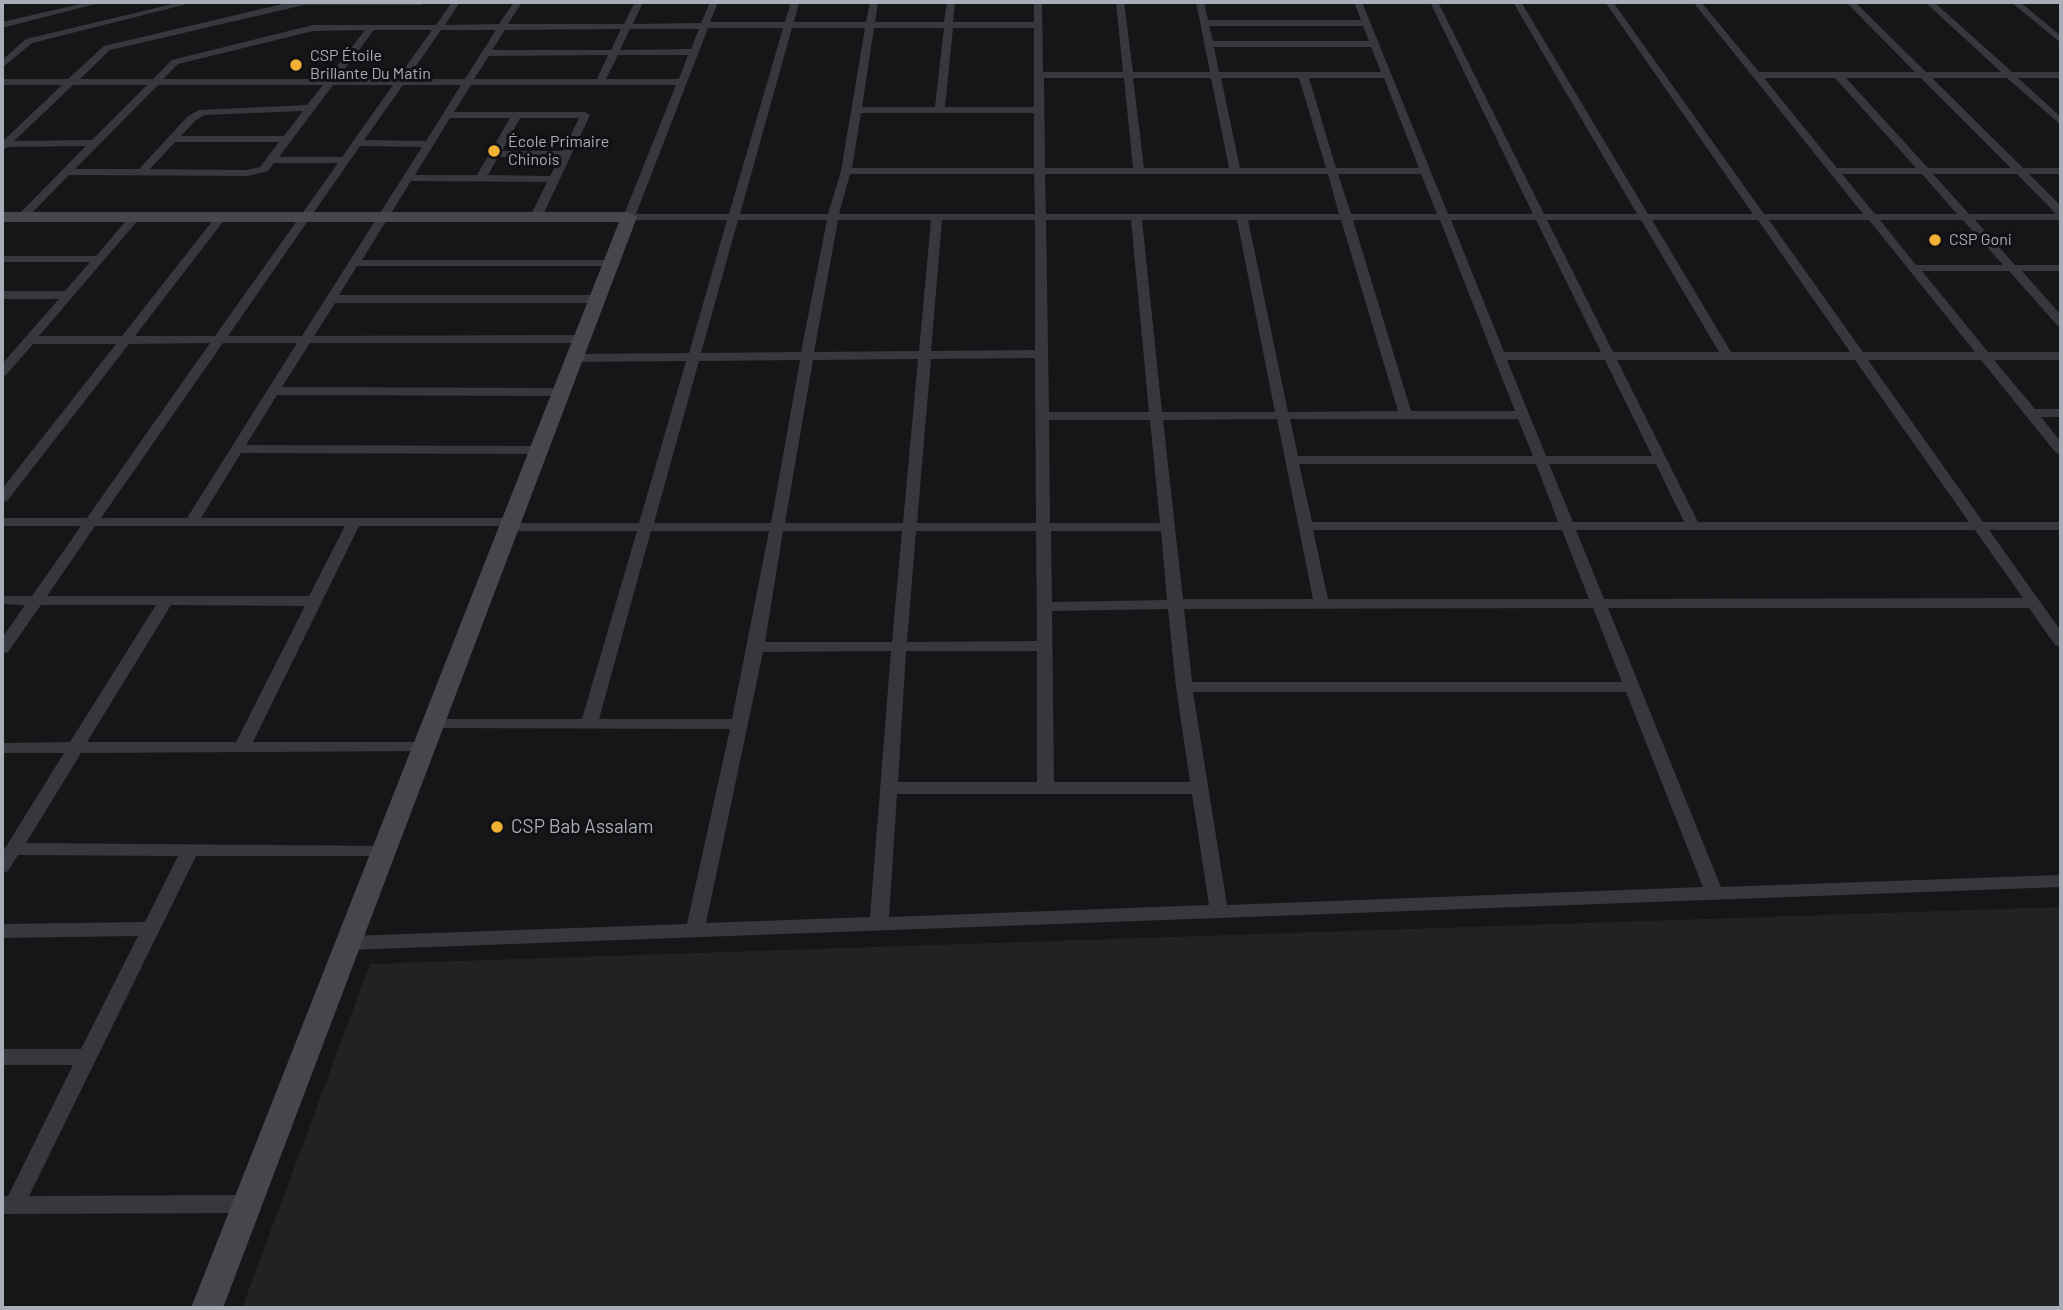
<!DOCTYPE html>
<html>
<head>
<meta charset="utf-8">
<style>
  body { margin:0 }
  #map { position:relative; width:2063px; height:1310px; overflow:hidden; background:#161618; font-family:Barlow,sans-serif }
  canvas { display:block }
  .frame { position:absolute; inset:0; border:4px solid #a8adb8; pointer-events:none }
</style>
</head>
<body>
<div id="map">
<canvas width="2063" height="1310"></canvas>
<div class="frame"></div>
</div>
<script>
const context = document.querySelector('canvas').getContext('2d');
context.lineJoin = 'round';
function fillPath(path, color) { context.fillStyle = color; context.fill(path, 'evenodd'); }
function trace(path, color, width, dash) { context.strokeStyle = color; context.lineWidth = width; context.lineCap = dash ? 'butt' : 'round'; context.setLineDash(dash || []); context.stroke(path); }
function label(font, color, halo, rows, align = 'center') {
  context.font = font + ' Barlow,sans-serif'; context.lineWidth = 6; context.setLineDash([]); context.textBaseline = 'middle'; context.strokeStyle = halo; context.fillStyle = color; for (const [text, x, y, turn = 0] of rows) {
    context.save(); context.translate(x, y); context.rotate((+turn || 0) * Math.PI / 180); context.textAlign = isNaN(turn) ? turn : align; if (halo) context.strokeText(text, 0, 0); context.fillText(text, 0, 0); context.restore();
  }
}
const built = new Path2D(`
  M2061 907V1308H242L370 964Z`);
const street = new Path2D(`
  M89 2H103L2 28V22Z
  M181 2H195L32 43 2 68V60L26 39Z
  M291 2H425L421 5H304L110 50 80 79H153L172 60 313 25H436L452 2H460L445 25 499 24 514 2H522L508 24H624L635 2H643L633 24 701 23 710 2H718L710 22H785L791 2H799L794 22H866L870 2H878L875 22H944L947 2H955L953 22H1034V2H1042L1043 72H1123L1116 2H1124L1133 72H1210L1196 2H1204L1208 20H1361L1354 2H1362L1448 214H1533L1430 2H1438L1544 214H1637L1513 2H1521L1648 214H1753L1605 2H1613L1764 214H1863L1693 2H1701L1759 72H1915L1846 2H1855L1926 72H2001L1925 2H1934L2012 72H2061V78H2018L2061 117V125L2007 78H1932L2023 168H2061V174H2029L2061 206V220H1975L2015 265H2061V271H2022L2061 315V326L2057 325 2009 271H1922L1988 352H2061V360H1994L2035 409H2061V417H2041L2061 442V454L2056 453 1981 360H1868L1983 522H2061V530H1989L2061 631V647L2055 645 2029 608H1608L1721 887 2061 875V887L349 950 342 948 340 943 342 938 349 936 687 924 730 729 427 728 425 724 433 719H582L637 531H510L505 530 503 526H359L253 742H424L432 747 430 751 81 753 26 843 391 846 394 850 391 854 385 856H196L29 1196 248 1195 256 1198 259 1204 256 1210 248 1213 2 1214V1196H8L73 1065H2V1049H81L138 936 2 938V924L145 922 178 856 18 855 8 871 2 873V853L64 753H2V743L70 742 156 605H41L8 652 2 654V638L25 605 2 604V596H32L81 526H2V518H87L210 343 129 344 7 501 2 502V489L116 344H33L6 375 2 376V364L59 299H2V291H65L90 262H2V256H96L131 215H139V219L39 336H122L217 215H225V219L135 336H215L338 163H274L268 171 247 176 69 175 26 219H18V215L86 146 8 147 2 150V142L62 85H2V79H68L104 46ZM1209 26H1363L1369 41H1213ZM708 28H783L729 214H636ZM792 28H865L841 171 828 214H740ZM874 28H944L935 107H862ZM953 28H1034V107H945ZM621 29 611 50H492L505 30ZM630 29H699L691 49 620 50ZM365 30 327 79H163L178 64 313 31ZM374 30H432L397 79H337ZM441 30H496L465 79H407ZM1214 47H1371L1381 72H1219ZM608 55 597 79H474L489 56ZM618 55H688L679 79H606ZM1044 78H1124L1133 168H1045ZM1133 78H1211L1229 168H1144ZM1221 78H1299L1326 168H1240ZM1309 78H1384L1419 168H1336ZM1764 78H1835L1916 168H1837ZM1846 78H1921L2011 168H1928ZM73 85H147L92 140 14 141ZM158 85H323L307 105 199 110 188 116 139 169H75ZM333 85H393L342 157H279ZM403 85H461L426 141 364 140ZM471 85H676L623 217 629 220H727L689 353 575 354 569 358 575 362 686 361 639 523H518L516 519 511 518H201L241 453 539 454 546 450 539 446 246 445 277 395 562 396 568 392 562 388 282 387 310 343H582L588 339 582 335 314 336 335 303H597L603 299 597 295H339L357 266H612L618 263 612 260H362L411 181 547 182 530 217 536 220 542 217 590 115 585 112H454ZM303 111 284 136H181L196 120 205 115ZM861 113H1034V168H852ZM450 118H510L477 175H415ZM520 118H579L563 151H502ZM175 142H279L260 167 247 170 150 169ZM360 146 422 147 302 336H228ZM498 157H560L550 176 488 175ZM850 174H1034L1035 214H839ZM1045 174H1328L1339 214H1046ZM1338 174H1421L1437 214H1351ZM1842 174H1922L1957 214H1875ZM1933 174H2017L2056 214H1969ZM738 220H827L801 352 701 353ZM838 220H931L919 351 814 352ZM942 220H1035V350L931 351ZM1046 220H1131L1149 412H1049ZM1142 220H1237L1275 412H1162ZM1248 220H1341L1398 411 1288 412ZM1353 220H1440L1515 411H1411ZM1451 220H1536L1601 352H1504ZM1547 220H1641L1719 352H1613ZM1652 220H1758L1850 352H1731ZM1769 220H1869L1975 352H1863ZM1880 220H1963L2003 265H1916ZM223 343H297L187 518H101ZM1035 358 1036 523H917L931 359ZM918 359 903 523H785L813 360ZM800 360 771 523H654L699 361ZM1507 360H1605L1652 456H1546ZM1617 360H1855L1969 522H1698ZM1277 419 1313 599H1183L1163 420ZM1290 419H1518L1533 456H1298ZM1049 420H1150L1160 523H1050ZM1299 464H1536L1558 522H1312ZM1549 464H1656L1684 522H1573ZM95 526H345L309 596H47ZM1313 530H1562L1589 599H1328ZM1576 530H1975L2023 598 1604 599ZM651 531H769L732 719H599ZM783 531H902L892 642H765ZM916 531H1036L1037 641 907 642ZM1051 531H1161L1167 600 1052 602ZM171 605 305 606 236 742H87ZM1593 608 1622 682H1192L1184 609ZM1168 609 1176 687 1190 782H1054L1052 611ZM891 651 870 917 706 923 763 652ZM906 651H1037V782H898ZM1193 692H1626L1703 887 1227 905ZM897 794H1192L1209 905 889 917Z
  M2011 2H2020L2061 36V43Z`);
const secondary = new Path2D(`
  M2 212H629L637 217 223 1308H191L619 222H2Z`);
const markers = [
  [296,65,7,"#f2b134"],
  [494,151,7,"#f2b134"],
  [1935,240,7,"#f2b134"],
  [497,827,7,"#f2b134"]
];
const farPoinames = [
  ["CSP Étoile",310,56],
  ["Brillante Du Matin",310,74],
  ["École Primaire",508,142],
  ["Chinois",508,160],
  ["CSP Goni",1949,240]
];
const poiNames = [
  ["CSP Bab Assalam",511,827]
];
fillPath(built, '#222225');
fillPath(street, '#37383d');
fillPath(secondary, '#45474d');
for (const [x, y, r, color] of markers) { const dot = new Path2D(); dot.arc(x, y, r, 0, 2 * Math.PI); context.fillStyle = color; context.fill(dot); trace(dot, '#111113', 2.5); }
label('16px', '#a8adb8', '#111113', farPoinames, 'left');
label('19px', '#a8adb8', '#111113', poiNames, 'left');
</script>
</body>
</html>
